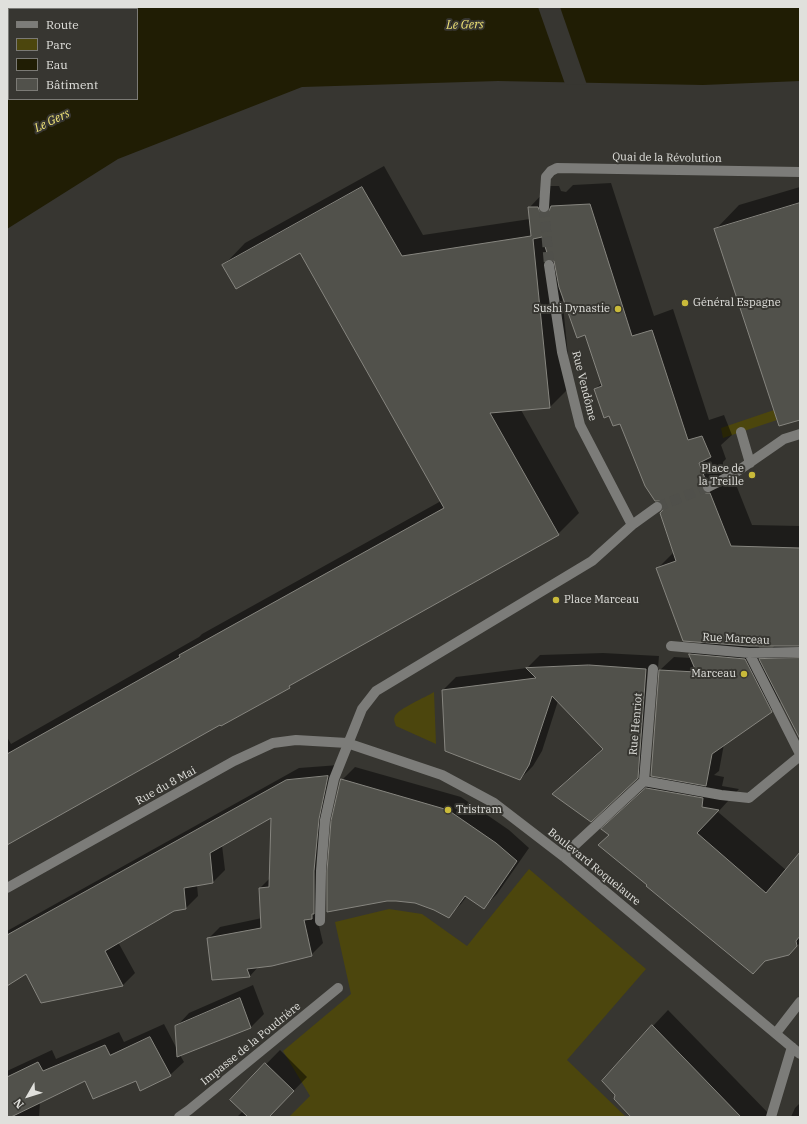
<!DOCTYPE html>
<html>
<head>
<meta charset="utf-8">
<style>
  body { margin:0 }
  #map { position:relative; width:807px; height:1124px; overflow:hidden; background:#373631; font-family:"IBM Plex Serif",serif }
  canvas { display:block }
  .frame { position:absolute; inset:0; border:8px solid #e0e0dc; pointer-events:none }
  .legend { position:absolute; left:8px; top:8px; width:130px; height:92px; box-sizing:border-box; background:#373631; border:1px solid #7b7a75; margin:0; padding:5px 7px; list-style:none; font-size:12px; color:#e0e0dc }
  .legend li { display:flex; align-items:center; gap:8px; height:20px }
  .legend b { width:20px; border:1px solid #7b7a75 }
  .north { position:absolute; left:8px; top:1076px; width:40px; height:40px; -webkit-text-stroke:3px #373631; paint-order:stroke; rotate:231deg; font-size:11px; font-weight:700; line-height:16px; text-align:center; color:#e0e0dc }
  .north::after { content:''; display:block; margin:auto; width:14px; height:18px; background:#e0e0dc; clip-path:polygon(50% 0,100% 100%,50% 72%,0 100%) }
</style>
</head>
<body>
<div id="map">
<canvas width="807" height="1124"></canvas>
<div class="frame"></div>
<ul class="legend">
<li><b style="height:5px;background:#7c7c79"></b>Route</li>
<li><b style="height:11px;background:#4c460d"></b>Parc</li>
<li><b style="height:11px;background:#201d04"></b>Eau</li>
<li><b style="height:11px;background:#51514b"></b>Bâtiment</li>
</ul>
<div class="north">N</div>
</div>
<script>
const context = document.querySelector('canvas').getContext('2d');
context.lineJoin = 'round';
function fillPath(path, color) { context.fillStyle = color; context.fill(path, 'evenodd'); }
function trace(path, color, width, dash) { context.strokeStyle = color; context.lineWidth = width; context.lineCap = dash ? 'butt' : 'round'; context.setLineDash(dash || []); context.stroke(path); }
function label(font, color, halo, rows, align = 'center') {
  context.font = font + ' "IBM Plex Serif",serif'; context.lineWidth = 4; context.setLineDash([]); context.textBaseline = 'middle'; context.strokeStyle = halo; context.fillStyle = color; for (const [text, x, y, turn = 0] of rows) {
    context.save(); context.translate(x, y); context.rotate((+turn || 0) * Math.PI / 180); context.textAlign = isNaN(turn) ? turn : align; if (halo) context.strokeText(text, 0, 0); context.fillText(text, 0, 0); context.restore();
  }
}
const green = new Path2D(`
  M774 410 777 420 723 438 721 428Z
  M434 692 436 744 396 726C395 722 393 720 395 716 398 709 426 697 434 692Z
  M529 869 646 969 567 1060 626 1117H289L310 1096 283 1051 351 994 335 922 389 909 422 914 467 946Z`);
const water = new Path2D(`
  M141 7H800V81L703 85 498 81 302 87 118 159 7 229V70L9 69V99H137V9H134Z`);
const pier = new Path2D(`
  M538 7H560L587 85 565 84Z`);
const shadow = new Path2D(`
  M384 166 423 235 530 219 529 208 550 186H559L561 191 566 192 573 185 611 183 654 316 673 309 709 420 724 415 732 435 721 445 726 459 723 462V468L726 472H731L752 525 800 526V736L782 701 771 711 724 744 719 771 714 775 724 777 722 786 739 789 718 812 786 870 800 854V943L788 954 649 885 599 845 610 834 624 808 659 776 660 670 674 657 691 658 690 654 703 641 657 569 674 552 664 510V506L621 423 595 389 602 383 586 334 562 295 571 386 550 407 521 410 579 513 558 534 294 682 289 687 220 724 7 844V737L11 744 199 637 202 634 441 501 301 252 224 265 245 243ZM758 645H775L764 657Z
  M800 187V419L716 229 739 205Z
  M603 653 659 656 650 764 637 777 553 793 566 781 603 748 558 701 542 751 533 766 520 779 443 690 456 677 527 668 540 655Z
  M339 765 330 807 316 913 323 943 311 955 259 966 250 976 213 979 208 939 220 927 262 918 260 888 271 877 272 817 222 845 225 870 213 882 197 885 198 896 186 908 174 910 118 942 135 973 123 985 41 1002 26 973 7 985V931L299 768Z
  M355 767 461 797 509 830 529 848 497 894 484 907 467 896 461 904 448 917 342 780Z
  M253 985 264 1014 251 1027 180 1055 184 1062 170 1075 137 1079H86L40 1102 39 1117H10L7 1110V1071L52 1050 56 1059 119 1032 124 1042 164 1024 178 1051 176 1027 189 1013Z
  M668 1010 772 1117H633L653 1026Z
  M280 1050 307 1077 268 1117H237L243 1111 231 1100Z
  M800 1103V1117H791L795 1108Z`);
const building = new Path2D(`
  M362 187 402 256 531 236 528 207H538L540 212 544 213 549 211 551 206 590 204 632 336 652 330 688 440 702 436 711 457 699 463 706 481 702 484V490L705 493H710L731 546 800 548V646H749L683 641 656 568 676 561 660 513 663 510V506L660 501H655L645 486 620 424 613 426 609 416 604 418 594 389 602 386 585 335 577 338 559 287 554 261 549 259 542 237 533 239 550 408 490 413 559 535 289 686 290 688 221 726 220 725 7 845V754L180 657 179 655 444 508 300 253 236 289 222 265Z
  M800 203V420L779 426 714 229Z
  M689 654 745 659 772 712 712 754 706 786 651 776 659 670 696 672Z
  M800 658V739L759 659Z
  M589 665 646 669 638 778 591 822 552 794 603 749 552 696 529 765 520 780 445 751 442 690 536 678 526 668Z
  M328 776 319 819 314 871V914H312V919L304 920 312 956 272 966 247 969 250 977 212 980 207 938 261 928 259 888 269 887 271 818 210 853 213 883 184 888 186 909 174 911 105 951 123 986 41 1003 26 974 7 986V935L286 780Z
  M341 779 448 810 496 843 517 861 484 909 465 896 449 918 434 910 415 903 396 901H387L327 912V871L331 821Z
  M646 788 703 798 702 807 719 810 697 833 766 893 800 852V936L796 941 797 946 789 955 765 961 753 974 646 886 647 885 598 845 609 835 601 829Z
  M240 998 251 1028 177 1057 175 1026Z
  M652 1025 741 1117H631L614 1099 615 1095 602 1081Z
  M150 1037 171 1076 140 1091 136 1081 93 1099 85 1081 11 1117H7V1077L38 1062 43 1071 105 1045 110 1055Z
  M265 1063 294 1091 269 1117H248L230 1100Z`);
const minorTunnel = new Path2D(`
  M544 207 549 265
  M657 507 708 487`);
const minor = new Path2D(`
  M544 207 546 177 551 171 557 168 800 172
  M549 265 562 352 580 425 632 525
  M741 432 750 463
  M708 487 732 475 784 439 800 434
  M671 646 749 653 800 652
  M749 653 800 754
  M644 781 653 669
  M563 856 644 781 721 795 749 798 800 756
  M7 888 234 761 273 743 296 740 347 743 442 775 494 803 563 856 800 1054
  M320 921 321 871 325 820 334 779 362 709 376 691 592 561 632 525 657 507
  M776 1033 800 1002
  M179 1117 189 1110 338 988
  M771 1117 792 1047`);
const markers = [
  [685,303,4,"#c9ba3a"],
  [618,309,4,"#c9ba3a"],
  [752,475,4,"#c9ba3a"],
  [556,600,4,"#c9ba3a"],
  [744,674,4,"#c9ba3a"],
  [448,810,4,"#c9ba3a"]
];
const streetNames = [
  ["Quai de la Révolution",667,158,1],
  ["Rue Vendôme",584,386,76],
  ["Rue Marceau",736,639,3],
  ["Rue Henriot",636,724,-85],
  ["Rue du 8 Mai",166,786,-29],
  ["Boulevard Roquelaure",594,867,39],
  ["Impasse de la Poudrière",251,1044,-39]
];
const poiNames = [
  ["Général Espagne",693,303],
  ["Sushi Dynastie",610,309,"right"],
  ["Place de",744,469,"right"],
  ["la Treille",744,482,"right"],
  ["Place Marceau",564,600],
  ["Marceau",736,674,"right"],
  ["Tristram",456,810]
];
const waterNames = [
  ["Le Gers",465,25,-1],
  ["Le Gers",52,121,-26]
];
fillPath(green, '#4c460d');
fillPath(water, '#201d04');
fillPath(pier, '#373631');
fillPath(shadow, '#0007');
fillPath(building, '#51514b');
trace(building, '#86857f', 1);
trace(minorTunnel, '#50504b', 10, [10, 5]);
trace(minor, '#7c7c79', 10);
for (const [x, y, r, color] of markers) { const dot = new Path2D(); dot.arc(x, y, r, 0, 2 * Math.PI); context.fillStyle = color; context.fill(dot); trace(dot, '#373631', 1.5); }
label('11px', '#e0e0dc', '#373631', streetNames);
label('11px', '#e0e0dc', '#373631', poiNames, 'left');
label('italic 12px', '#f4e778', '#373631', waterNames);
</script>
</body>
</html>
